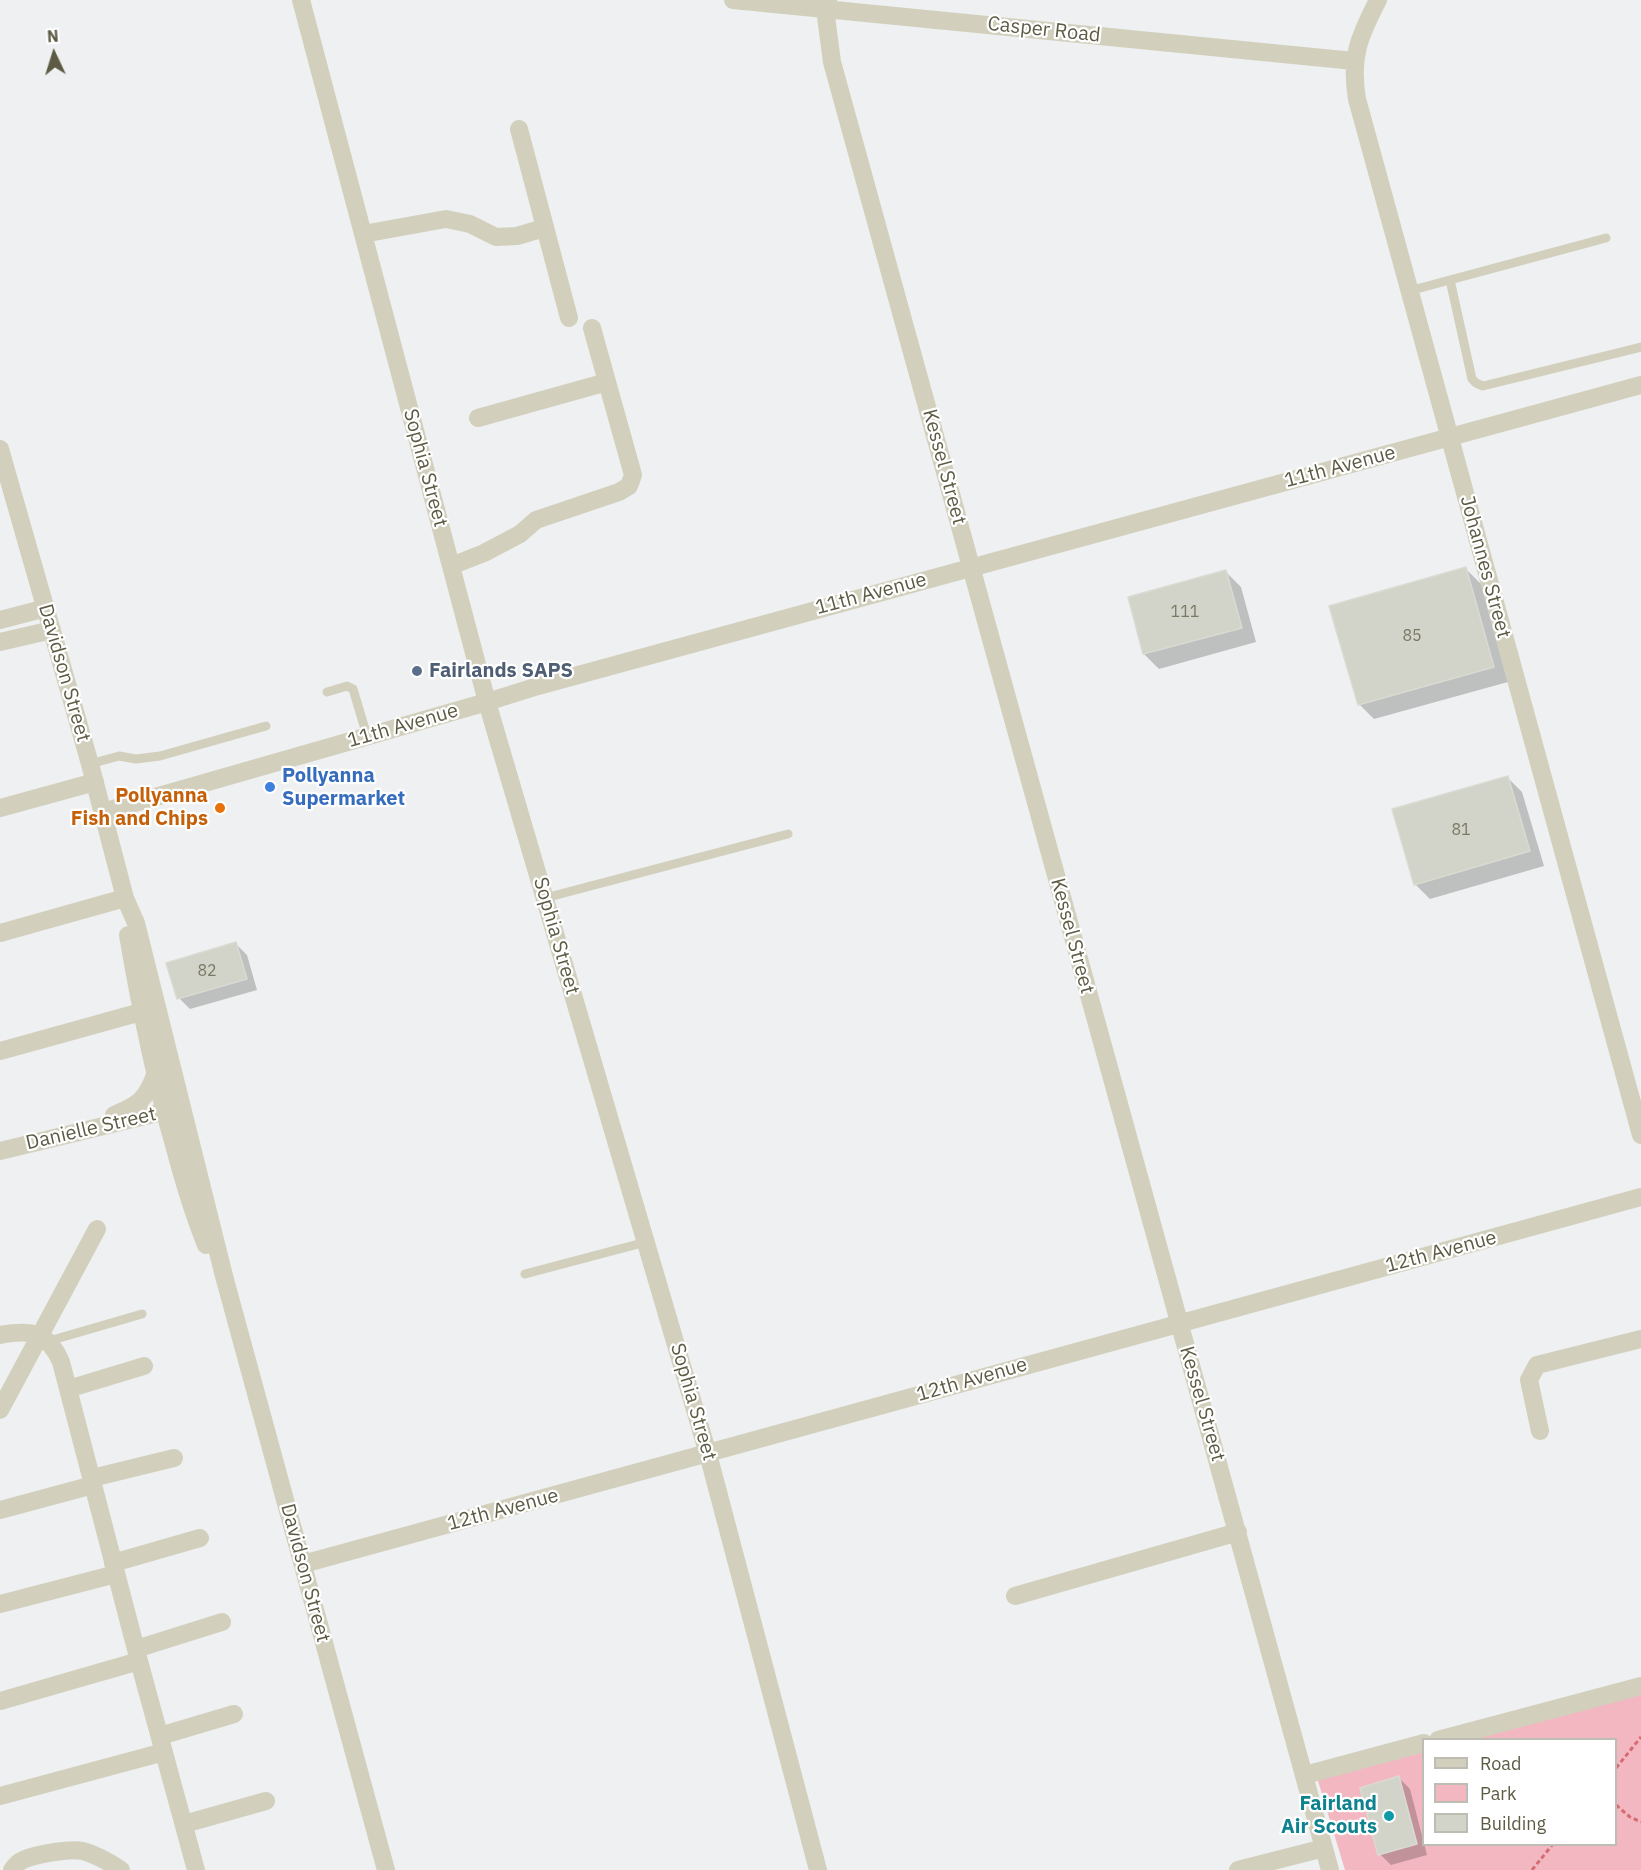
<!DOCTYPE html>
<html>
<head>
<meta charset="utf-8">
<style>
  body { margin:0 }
  #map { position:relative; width:1641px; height:1870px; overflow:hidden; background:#eef0f1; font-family:"IBM Plex Sans",sans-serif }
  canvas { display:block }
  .legend { position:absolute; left:1422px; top:1738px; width:195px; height:108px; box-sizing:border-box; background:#fff; border:2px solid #bebdb4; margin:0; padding:8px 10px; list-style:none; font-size:18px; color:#5d5b44 }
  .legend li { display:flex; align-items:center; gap:12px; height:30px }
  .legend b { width:30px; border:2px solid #bebdb4 }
  .north { position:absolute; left:24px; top:24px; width:60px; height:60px; -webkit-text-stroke:4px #fff; paint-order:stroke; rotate:356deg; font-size:16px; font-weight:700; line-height:24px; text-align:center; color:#5d5b44 }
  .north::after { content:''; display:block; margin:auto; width:21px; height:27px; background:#5d5b44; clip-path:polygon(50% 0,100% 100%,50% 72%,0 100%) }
</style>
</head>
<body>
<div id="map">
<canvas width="1641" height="1870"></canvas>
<ul class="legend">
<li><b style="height:8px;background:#d2d0bd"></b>Road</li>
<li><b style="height:16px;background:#f3b7c2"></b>Park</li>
<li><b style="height:16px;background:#d2d3c9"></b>Building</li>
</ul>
<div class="north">N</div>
</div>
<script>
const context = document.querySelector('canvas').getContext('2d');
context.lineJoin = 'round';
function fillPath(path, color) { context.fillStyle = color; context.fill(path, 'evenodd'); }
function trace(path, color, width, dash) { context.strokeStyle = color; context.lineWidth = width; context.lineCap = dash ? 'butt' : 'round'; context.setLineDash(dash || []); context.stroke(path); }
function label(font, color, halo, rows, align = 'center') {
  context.font = font + ' "IBM Plex Sans",sans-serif'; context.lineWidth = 4.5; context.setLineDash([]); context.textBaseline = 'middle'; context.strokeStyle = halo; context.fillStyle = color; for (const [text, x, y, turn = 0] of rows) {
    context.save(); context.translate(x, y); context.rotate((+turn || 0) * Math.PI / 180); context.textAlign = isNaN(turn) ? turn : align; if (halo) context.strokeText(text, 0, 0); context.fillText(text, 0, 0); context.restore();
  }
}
const green = new Path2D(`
  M1641 1691V1870H1345L1316 1774 1423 1746 1424 1844H1616V1740L1451 1739Z`);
const shadow = new Path2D(`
  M1466 569 1481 584 1508 682 1374 719 1359 704Z
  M1226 572 1241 587 1256 642 1159 669 1144 654 1129 598Z
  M1507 777 1522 792 1544 866 1430 899 1415 884Z
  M236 944 247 955 257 990 190 1009 179 998Z
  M1399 1778 1410 1789 1427 1855 1391 1865 1380 1854Z`);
const building = new Path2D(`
  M1466 567 1494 667 1358 705 1329 606Z
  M1226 570 1242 628 1143 654 1128 597Z
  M1508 776 1530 851 1414 885 1392 809Z
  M236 942 247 979 177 999 166 963Z
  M1399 1776 1417 1844 1378 1855 1360 1788Z`);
const path = new Path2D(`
  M1616 1768 1641 1737
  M1616 1805 1630 1817 1641 1822
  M1532 1870 1553 1844`);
const service = new Path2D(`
  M1450 280 1472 379 1476 383 1483 386 1641 347
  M1409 291 1606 238
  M327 692 347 686 353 689 367 736
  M90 764 119 756 136 759 160 756 266 726
  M545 898 788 834
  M525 1274 646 1242
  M49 1341 142 1314`);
const minor = new Path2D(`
  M301 0 487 702 708 1454 818 1870
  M733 0 1354 61
  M828 0 825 9 832 62 1330 1870
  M1378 0C1359 37 1350 57 1357 99L1641 1135
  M519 129 569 318
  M363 234 446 219 470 224 496 237 517 236 544 228
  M478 418 607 382
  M0 449 90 764 125 898 136 923 224 1276 386 1870
  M451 566 484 553 520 534 536 520 619 492 629 486 633 475 592 328
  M0 620 46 608
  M0 642 52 630
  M0 808 95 782
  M103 812 487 702 538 686 1641 385
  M0 933 125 898
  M128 935C140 1006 154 1076 174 1145 183 1179 193 1213 206 1245
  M0 1051 141 1012
  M114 1115C138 1105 146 1100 155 1075
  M0 1151 174 1109
  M0 1335C31 1329 48 1332 61 1362L139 1661 196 1870
  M68 1389 144 1366
  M0 1410 97 1229
  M1540 1431 1529 1380 1537 1365 1641 1339
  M92 1478 174 1458
  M0 1510 93 1485
  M113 1563 200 1538
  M303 1564C749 1443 1195 1318 1641 1197
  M1015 1596 1238 1532
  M0 1604 116 1574
  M136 1649 222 1622
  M0 1701 139 1661
  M160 1736 234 1714
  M1438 1740 1641 1686
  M1305 1775 1424 1743
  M0 1796 164 1752
  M184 1824 266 1801
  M12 1870C14 1867 16 1865 18 1863 28 1855 70 1848 83 1851 97 1855 109 1862 121 1870
  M1238 1870 1324 1848`);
const markers = [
  [417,671,6,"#5c6f8a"],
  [270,787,6,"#3f7fe0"],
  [220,808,6,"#e8710a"],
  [1389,1816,6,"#0f9aa8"]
];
const numberNames = [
  ["111",1185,612],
  ["85",1412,636],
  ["81",1461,830],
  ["82",207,971]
];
const streetNames = [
  ["Casper Road",1044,30,6],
  ["Kessel Street",944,467,75],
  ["11th Avenue",1340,467,-15],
  ["Sophia Street",425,468,75],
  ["Johannes Street",1485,567,75],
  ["11th Avenue",871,594,-15],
  ["Davidson Street",64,673,74],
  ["11th Avenue",403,726,-16],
  ["Sophia Street",556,936,74],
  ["Kessel Street",1072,936,75],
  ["Danielle Street",91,1129,-13],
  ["12th Avenue",1441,1252,-15],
  ["12th Avenue",972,1380,-16],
  ["Sophia Street",693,1402,74],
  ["Kessel Street",1202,1404,74],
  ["12th Avenue",503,1510,-15],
  ["Davidson Street",305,1573,75]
];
const serviceNames = [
  ["Fairlands SAPS",429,671]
];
const shopNames = [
  ["Pollyanna",282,776],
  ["Supermarket",282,799]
];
const foodNames = [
  ["Pollyanna",208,796],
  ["Fish and Chips",208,819]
];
const cultureNames = [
  ["Fairland",1377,1804],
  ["Air Scouts",1377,1827]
];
fillPath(green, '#f3b7c2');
fillPath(shadow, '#0003');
fillPath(building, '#d2d3c9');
trace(building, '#d9dad1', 1.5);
trace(path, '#d56c71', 3, [4.5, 3]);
trace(service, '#d2d0bd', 9);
trace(minor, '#d2d0bd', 18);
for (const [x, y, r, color] of markers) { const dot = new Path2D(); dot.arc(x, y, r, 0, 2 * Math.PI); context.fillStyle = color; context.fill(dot); trace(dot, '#fff', 2); }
label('16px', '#7a7965', null, numberNames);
label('20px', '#5d5b44', '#fff', streetNames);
label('bold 20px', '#4e5e75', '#fff', serviceNames, 'left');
label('bold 20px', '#366cbe', '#fff', shopNames, 'left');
label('bold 20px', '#c56008', '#fff', foodNames, 'right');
label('bold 20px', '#0d838f', '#fff', cultureNames, 'right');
</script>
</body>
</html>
